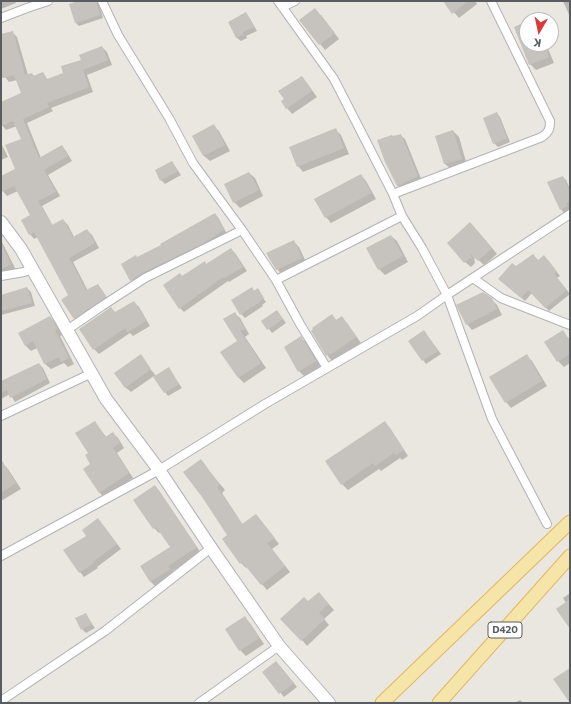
<!DOCTYPE html>
<html>
<head>
<meta charset="utf-8">
<style>
  body { margin:0 }
  #map { position:relative; width:571px; height:704px; overflow:hidden; background:#eae7e0; font-family:Commissioner,sans-serif }
  canvas { display:block }
  .frame { position:absolute; inset:0; border:2px solid #595c60; pointer-events:none }
  .north { position:absolute; left:519px; top:12px; width:40px; height:40px; box-sizing:border-box; background:#fff; border:1px solid #bdbebf; border-radius:50%; rotate:189deg; font-size:11px; font-weight:700; line-height:16px; text-align:center; color:#595c60 }
  .north::after { content:''; display:block; margin:auto; width:14px; height:18px; background:#d73c3a; clip-path:polygon(50% 0,100% 100%,50% 72%,0 100%) }
</style>
</head>
<body>
<div id="map">
<canvas width="571" height="704"></canvas>
<div class="frame"></div>
<div class="north">K</div>
</div>
<script>
const context = document.querySelector('canvas').getContext('2d');
context.lineJoin = 'round';
function fillPath(path, color) { context.fillStyle = color; context.fill(path, 'evenodd'); }
function trace(path, color, width, dash) { context.strokeStyle = color; context.lineWidth = width; context.lineCap = dash ? 'butt' : 'round'; context.setLineDash(dash || []); context.stroke(path); }
function label(font, color, halo, rows, align = 'center') {
  context.font = font + ' Commissioner,sans-serif'; context.lineWidth = 3.5; context.setLineDash([]); context.textBaseline = 'middle'; context.strokeStyle = halo; context.fillStyle = color; for (const [text, x, y, turn = 0] of rows) {
    context.save(); context.translate(x, y); context.rotate((+turn || 0) * Math.PI / 180); context.textAlign = isNaN(turn) ? turn : align; if (halo) context.strokeText(text, 0, 0); context.fillText(text, 0, 0); context.restore();
  }
}
const shadow = new Path2D(`
  M1 1H15L16 3 1 9Z
  M81 1H98L103 18 79 26 76 23Z
  M444 1H475L477 4 459 18Z
  M563 1H570V17Z
  M246 14 249 17 257 31 246 36 247 38 241 41 237 38 229 22Z
  M321 15 339 39 325 50 301 21Z
  M527 22V44H546L554 63 536 70 530 64 515 27Z
  M12 32 17 37 28 75 32 74 35 77 43 73 48 80 65 73 102 47 107 52 112 65 87 75 93 92 51 108 53 111 27 123 41 158 62 146 66 151 72 161 48 175 60 196 42 206 53 226 63 220 68 225 74 237 87 230 92 235 99 248 73 262 88 291 97 285 102 290 110 302 79 323 74 318 69 296 38 237 34 239 30 234 31 215 18 191 7 196 1 189V177L16 169 22 140 17 126 6 130 1 124V103L23 94 17 80 9 82 5 77 1 78V35Z
  M302 77 307 83 317 97 292 114 287 108Z
  M497 113 500 117 510 142 498 147 494 143Z
  M214 126 219 131 230 151 210 161 204 156 194 136Z
  M336 130 341 135 349 154 303 172 298 166Z
  M453 131 459 137 467 165 451 169 445 164 437 136Z
  M400 135 405 139 422 181 402 190 397 185 394 137Z
  M1 143 8 157 1 160Z
  M172 162 181 175 165 184 161 180Z
  M249 173 255 178 263 196 240 208 234 202Z
  M361 175 366 181 376 199 331 223 326 217Z
  M563 177 566 180 570 189V210L564 213 561 209Z
  M214 214 218 217 227 234 135 284 131 280 122 264 137 258 162 245Z
  M476 229 497 254 484 265 474 256 475 263 471 267 465 262Z
  M391 236 397 241 408 262 385 275 379 269Z
  M1 240 16 270 1 276Z
  M293 241 299 247 307 264 282 275 277 269Z
  M231 249 235 253 247 271 229 282 228 281 184 312 180 308 183 277 207 265Z
  M548 260 560 276 557 278 570 294 549 311 532 293 525 301 503 282 516 267 538 261Z
  M27 288 31 292 35 306 1 315V296Z
  M257 289 266 302 262 305 263 306 245 318 241 314 254 291Z
  M491 299 497 305 502 315 472 330 467 324Z
  M134 302 139 307 150 326 133 336 130 333 99 354 94 349 111 308 116 313Z
  M234 313 240 318 249 334 245 337 266 368 244 383 239 378 221 352 238 341Z
  M280 315 286 323 272 333 263 321Z
  M332 316 337 321 342 318 347 323 361 343 337 360 332 361 327 355Z
  M50 317 56 323 62 335 60 336 74 364 68 367 64 363 51 369 45 364 37 348 31 351 25 345Z
  M424 331 441 354 426 364 410 341Z
  M563 332 570 340V363L564 367 558 361Z
  M301 338 307 343 321 367 305 377 299 371Z
  M526 355 532 361 547 386 511 408 506 402Z
  M140 356 156 376 168 368 182 388 168 396 154 376 131 392 125 387Z
  M39 364 43 368 50 383 15 402 10 394 1 399V383Z
  M95 422 106 437 113 433 118 438 124 448 117 453 133 478 104 497 99 492 89 453Z
  M385 423 390 428 408 456 402 460 400 458 381 471 379 469 348 490 342 484Z
  M200 460 225 490 222 493 243 525 256 515 279 544 272 549 290 572 267 590 247 567 246 568 241 563 228 536Z
  M3 464 8 469 21 489 1 501V465Z
  M155 486 160 492 201 553 173 571 175 575 156 587 151 582 141 567 171 548 161 532 159 533 154 528Z
  M102 524 121 549 97 567 98 568 84 577 80 572 88 537Z
  M570 593V627L566 603 563 598Z
  M324 599 334 610 324 619 329 625 307 646 302 640 308 603Z
  M85 614 95 628 86 633 82 629Z
  M244 617 250 623 264 644 246 656 240 650Z
  M280 666 297 687 284 697 263 672Z
  M520 700 523 703H514Z`);
const building = new Path2D(`
  M78 1H96L100 15 75 23 69 4Z
  M443 1H468L452 14Z
  M315 8 335 33 319 45 299 20Z
  M246 12 254 27 243 32 244 34 236 38 228 22Z
  M527 21V44H544L549 57 529 65 514 27Z
  M13 31 25 75 32 73 33 76 43 72 47 79 63 73 61 66 81 60 79 55 102 46 108 60 83 70 89 87 47 103 49 107 23 119 39 158 62 145 68 156 44 170 56 192 38 201 52 225 63 219 73 237 87 229 95 243 69 258 86 290 98 284 106 297 74 319 61 300 68 295 34 232 29 235 21 220 30 215 14 186 1 192V176L15 169 5 145 21 139 13 121 1 126V102L21 93 14 75 3 78 1 69V34Z
  M302 76 312 91 286 109 281 101 284 99 278 91Z
  M497 112 507 138 493 144 483 118Z
  M214 124 225 145 203 156 192 136Z
  M336 128 344 148 297 167 289 147Z
  M453 130 462 159 444 164 435 136Z
  M401 134 418 176 397 186 385 162 377 140 392 135 393 136Z
  M172 161 178 171 160 181 155 170Z
  M249 172 259 190 233 203 224 184Z
  M361 174 371 193 325 218 314 199Z
  M563 176 570 192V201L566 203 568 206 560 210 547 182Z
  M215 213 224 230 202 244 142 273 130 281 121 264 136 255 137 257 161 245 160 244Z
  M470 222 492 248 478 261 469 253 473 260 470 258 464 263 447 243Z
  M391 235 403 256 378 270 366 248Z
  M294 240 302 258 276 270 266 253Z
  M1 243 11 264 1 269Z
  M231 248 243 267 224 278 223 277 179 309 163 285 180 273 182 276 205 261 206 264Z
  M533 254 538 260 544 255 557 272 554 274 567 290 545 308 528 290 521 298 498 279 512 263 516 266Z
  M27 287 32 303 1 311V295Z
  M252 287 254 291 258 288 264 298 259 301 260 302 240 315 231 300Z
  M483 292 492 298 497 309 466 325 456 305Z
  M134 301 146 321 128 332 125 328 93 350 79 329 111 307 115 312Z
  M277 310 283 319 267 330 261 321Z
  M235 312 245 329 240 331 261 363 238 378 220 352 237 341 223 319Z
  M332 314 336 320 342 316 356 337 330 355 329 353 326 356 311 331 313 329 312 328Z
  M50 316 58 329 55 330 69 358 61 362 59 357 44 364 33 341 25 346 18 333Z
  M424 330 438 351 422 361 408 341Z
  M563 330 570 341V354L557 362 544 342Z
  M301 336 316 361 298 372 284 347Z
  M141 354 151 369 125 388 114 373Z
  M527 354 542 381 505 403 489 377Z
  M39 363 47 379 10 398 7 390 1 393V381Z
  M169 367 179 384 164 393 153 377Z
  M95 421 105 437 113 432 120 443 113 448 129 473 99 493 83 469 90 464 85 455 88 453 75 433Z
  M385 421 404 450 396 455 394 453 375 466 373 463 341 485 325 461Z
  M1 459 16 483 1 493Z
  M201 459 220 485 217 487 242 524 256 514 275 538 267 543 285 566 261 585 242 562 240 564 222 539 227 535 202 497 183 472Z
  M155 485 197 547 168 566 171 569 150 582 140 566 170 547 156 527 153 529 133 500Z
  M98 518 117 544 93 562 94 563 79 573 63 550 86 536 82 530Z
  M319 592 329 604 319 613 325 619 301 641 280 619 304 597 308 601Z
  M570 599V629L556 609Z
  M86 613 92 624 81 630 75 618Z
  M245 616 259 638 239 651 225 629Z
  M276 661 294 683 279 694 262 672Z
  M570 668V703L553 679Z`);
const street = new Path2D(`
  M102 1 118 35 169 118 193 163 242 230 276 280 300 324 327 368
  M278 1 334 79 393 194 402 216 422 248 447 295 492 419 547 524
  M282 7 295 1
  M1 18 27 8 48 1
  M393 194 542 137C549 132 550 129 550 121L491 1
  M1 276 24 272 32 269
  M473 278 501 298 570 325
  M276 280 402 216
  M67 330 102 306 145 278 242 230
  M1 416 92 373
  M1 556 159 470 265 404 417 316 447 295 570 214
  M1 701 105 631 211 548
  M199 703 279 646`);
const secondary = new Path2D(`
  M1 222 21 249 106 399 159 470 211 548 279 646 329 703`);
const primary = new Path2D(`
  M382 703 570 522
  M439 703 570 556`);
const shields = [
  [505,630,34]
];
const shieldNames = [
  ["D420",505,630]
];
fillPath(shadow, '#0003');
fillPath(building, '#c6c2be');
trace(street, '#b1b3b7', 10);
trace(secondary, '#b2b5ba', 14);
trace(primary, '#e2b661', 15);
trace(street, '#fff', 8);
trace(secondary, '#fff', 12);
trace(primary, '#f6e5a9', 13);
for (const [x, y, w] of shields) { const box = new Path2D(); box.roundRect(x - w / 2, y - 8, w, 16, 3); context.fillStyle = '#fff'; context.fill(box); trace(box, '#595c60', 1); }
label('bold 10px', '#595c60', null, shieldNames);
</script>
</body>
</html>
